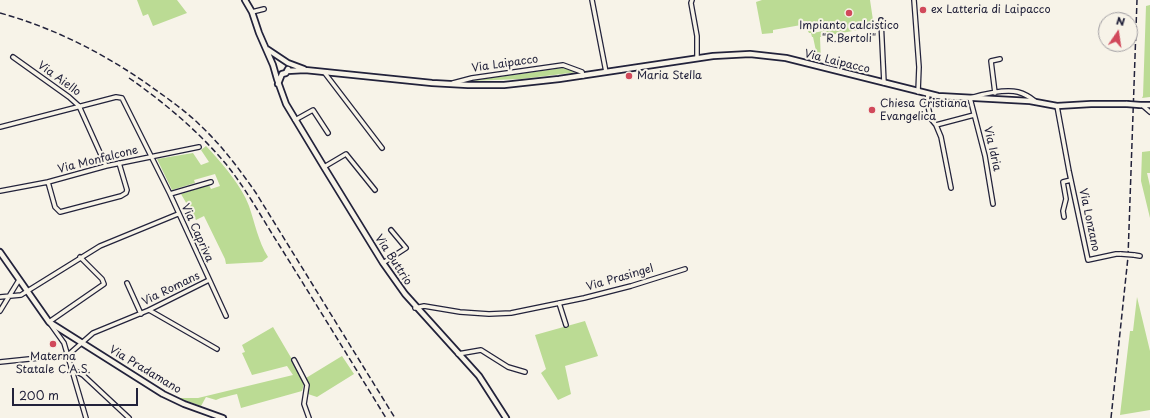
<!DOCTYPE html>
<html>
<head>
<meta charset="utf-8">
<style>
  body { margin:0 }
  #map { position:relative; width:1150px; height:418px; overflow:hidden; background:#f7f3e8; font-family:"Playpen Sans",sans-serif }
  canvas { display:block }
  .north { position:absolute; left:1098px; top:12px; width:40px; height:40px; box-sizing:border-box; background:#f7f3e8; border:1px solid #a29fa3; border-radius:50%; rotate:13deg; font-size:11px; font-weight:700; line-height:16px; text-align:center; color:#22223b }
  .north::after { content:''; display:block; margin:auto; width:14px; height:18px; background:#d1495b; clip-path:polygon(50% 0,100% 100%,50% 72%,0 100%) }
  .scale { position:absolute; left:12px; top:388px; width:126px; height:18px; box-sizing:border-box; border:2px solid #22223b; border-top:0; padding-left:5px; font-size:12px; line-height:14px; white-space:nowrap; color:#22223b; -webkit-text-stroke:3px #f7f3e8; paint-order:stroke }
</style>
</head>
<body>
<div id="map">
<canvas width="1150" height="418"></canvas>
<div class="north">N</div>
<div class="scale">200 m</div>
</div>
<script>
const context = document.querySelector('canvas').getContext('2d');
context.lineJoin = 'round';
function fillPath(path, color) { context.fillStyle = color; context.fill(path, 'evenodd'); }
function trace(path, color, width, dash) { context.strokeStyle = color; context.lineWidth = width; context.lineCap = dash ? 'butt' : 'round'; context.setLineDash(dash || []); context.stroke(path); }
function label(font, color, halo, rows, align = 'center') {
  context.font = font + ' "Playpen Sans",sans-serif'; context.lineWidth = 4; context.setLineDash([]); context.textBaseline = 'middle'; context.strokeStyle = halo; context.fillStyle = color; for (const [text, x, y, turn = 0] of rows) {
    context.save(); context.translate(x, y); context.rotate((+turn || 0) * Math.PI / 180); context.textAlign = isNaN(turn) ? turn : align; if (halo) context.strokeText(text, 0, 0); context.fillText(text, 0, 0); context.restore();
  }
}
const green = new Path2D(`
  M137 0H177L187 13 153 26 148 14 143 16Z
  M762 0H870L874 27 820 37 821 64C814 62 814 58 812 51H816L813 37H812L811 33H809L808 31 813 30V33L823 31 822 21 811 23V26L802 27 801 25 773 30V33L762 34 756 2Z
  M1150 5V97L1142 98 1143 96 1146 6Z
  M563 68 578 72 521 79 469 81Z
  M206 146C221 162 242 186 249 206 255 223 258 241 268 257L262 262 226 264 225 259 204 216 196 220 181 194 209 185 211 189 220 186 215 174 194 180 195 183 172 190 157 159 193 153 201 165 209 162 201 150Z
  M1150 151V173H1147L1150 186V218L1141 181 1142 152Z
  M1137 297 1150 351V410L1120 415 1130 331H1133Z
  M585 321 598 356 565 366 571 394 558 400 541 373 546 369 535 335Z
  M273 327 293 361 304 384 302 391 241 408 237 394C230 396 222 397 216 400L206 397 201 406 179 398H198L293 375 287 366 252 375 242 353 245 352 242 345Z
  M342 356 354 374 317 397 308 394 310 385 306 378Z`);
const minor = new Path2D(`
  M592 0 606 72
  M692 0 691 3 697 36V58
  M914 0 919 67 918 92
  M252 12 264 9
  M881 20 884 83
  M13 57 69 97 79 106 106 166
  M324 72 382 148
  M453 83 472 78 563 65 582 72 583 76
  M995 93 991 61 1000 59
  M928 94 927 102 931 119 936 125 941 137 951 188
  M1142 105 1150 112
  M1057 106 1069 171 1088 260 1116 254H1121
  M295 120 313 110 328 133
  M936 125 974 115
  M0 127 116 97 122 98 170 194 226 316
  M324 167 346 154 375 190
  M48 182 55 207 60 212 121 196 126 193 127 190 119 163
  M0 191 48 182 106 166 199 147
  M170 194 211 182
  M993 204 985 156 970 98C982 94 1005 89 1018 92 1025 94 1030 97 1035 101
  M1064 217 1063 211 1066 199 1063 182 1071 180
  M1134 255 1140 256
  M80 257 102 279 104 284 49 322 64 343 86 418
  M383 263 406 248 391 230
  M127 283 141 314
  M0 297 21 295 100 246 178 214
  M559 303 566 325
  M415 308 424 306 460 312 489 314 511 313 584 298 631 286 685 269
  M149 310 217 349
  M0 311 19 280
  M458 354 481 350 508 367 525 372
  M68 355 93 333 149 310 209 280
  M294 360 307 385 304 404 309 418
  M0 362 68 355
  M73 370 83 375 129 418`);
const tertiary = new Path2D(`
  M245 0 252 12 259 33 273 65 277 79 286 104 324 167 383 263 405 294 479 376 506 418
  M267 49 288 63 304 69
  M287 71 305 70 432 83 468 85H504L559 79 713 56 750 54 786 58 938 96 1030 101 1057 106 1091 104H1127
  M278 84 282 74 286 73 288 69
  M1140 105H1150
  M0 252 49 322 163 394 184 404 223 418`);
const rail = new Path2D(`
  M0 13C58 29 111 57 160 93 174 103 189 114 202 127 223 147 240 170 256 193L395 418
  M129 78C165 103 198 131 226 164 247 190 263 220 281 248 316 304 351 361 386 418
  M1111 418 1128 257 1137 0`);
const minorBridge = new Path2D(`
  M1121 254 1134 255`);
const tertiaryBridge = new Path2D(`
  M1127 104 1140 105`);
const markers = [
  [923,10,4,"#d1495b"],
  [849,13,4,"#d1495b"],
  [629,76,4,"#d1495b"],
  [872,110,4,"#d1495b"],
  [53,344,4,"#d1495b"]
];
const poiNames = [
  ["ex Latteria di Laipacco",931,10],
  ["Impianto calcistico",849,26,"center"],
  ["\"R.Bertoli\"",849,39,"center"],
  ["Maria Stella",637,76],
  ["Chiesa Cristiana",880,104],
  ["Evangelica",880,117],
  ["Materna",53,357,"center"],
  ["Statale C.A.S.",53,370,"center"]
];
const streetNames = [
  ["Via Laipacco",837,62,14],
  ["Via Laipacco",505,64,-8],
  ["Via Aiello",59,79,36],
  ["Via Idria",992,149,77],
  ["Via Monfalcone",98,160,-14],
  ["Via Lonzano",1089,220,78],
  ["Via Capriva",197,233,66],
  ["Via Buttrio",393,260,57],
  ["Via Prasingel",620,278,-16],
  ["Via Romans",171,289,-26],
  ["Via Pradamano",145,370,31]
];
fillPath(green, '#bbdb94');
trace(minor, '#22223b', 6);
trace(tertiary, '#22223b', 8);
trace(minor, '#f7f3e8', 3.5);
trace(tertiary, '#f7f3e8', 4.5);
trace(rail, '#22223b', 1.5, [6, 3]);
trace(minorBridge, '#22223b', 6, []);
trace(tertiaryBridge, '#22223b', 8, []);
trace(minorBridge, '#f7f3e8', 3.5);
trace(tertiaryBridge, '#f7f3e8', 4.5);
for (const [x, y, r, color] of markers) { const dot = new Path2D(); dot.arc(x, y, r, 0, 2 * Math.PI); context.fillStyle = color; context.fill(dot); trace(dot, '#f7f3e8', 1.5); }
label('11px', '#22223b', '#f7f3e8', poiNames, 'left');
label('11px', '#22223b', '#f7f3e8', streetNames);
</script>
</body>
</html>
